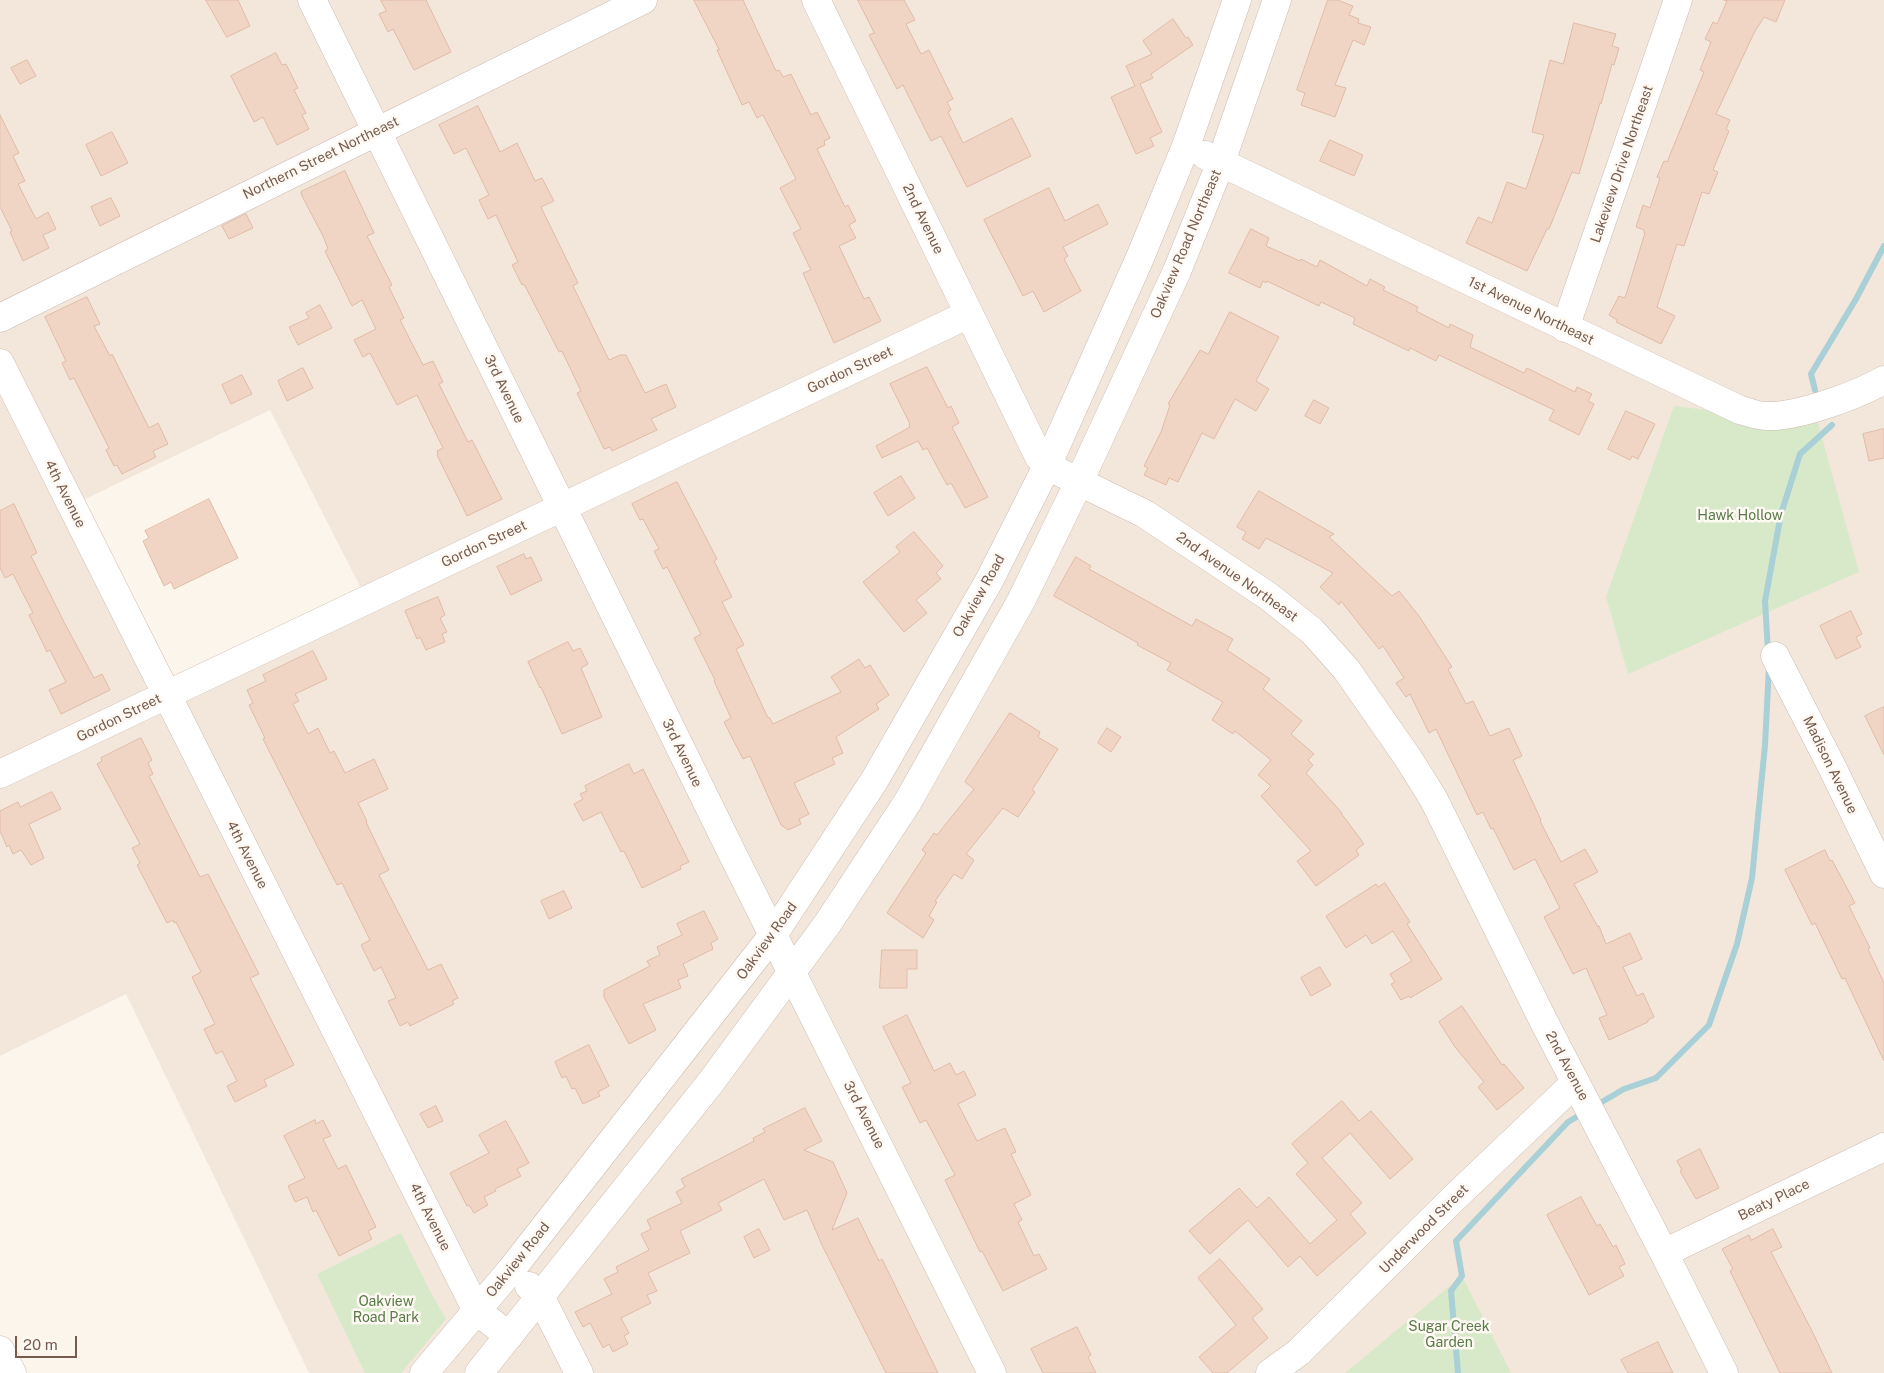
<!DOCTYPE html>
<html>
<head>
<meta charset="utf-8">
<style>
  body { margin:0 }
  #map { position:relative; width:1884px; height:1373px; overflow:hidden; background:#fcf5ec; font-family:"Public Sans",sans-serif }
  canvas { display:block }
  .scale { position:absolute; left:15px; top:1336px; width:62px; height:22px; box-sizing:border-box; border:2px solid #765c4f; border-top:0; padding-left:6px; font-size:15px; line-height:18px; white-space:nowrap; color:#765c4f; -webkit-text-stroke:4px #fef9f3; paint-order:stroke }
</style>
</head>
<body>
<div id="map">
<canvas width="1884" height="1373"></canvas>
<div class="scale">20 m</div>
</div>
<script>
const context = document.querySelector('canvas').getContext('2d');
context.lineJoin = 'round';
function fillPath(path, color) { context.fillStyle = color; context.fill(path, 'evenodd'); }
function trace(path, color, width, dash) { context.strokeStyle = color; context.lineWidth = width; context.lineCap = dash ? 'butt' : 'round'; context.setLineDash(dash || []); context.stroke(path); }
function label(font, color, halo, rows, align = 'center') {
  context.font = font + ' "Public Sans",sans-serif'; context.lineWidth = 5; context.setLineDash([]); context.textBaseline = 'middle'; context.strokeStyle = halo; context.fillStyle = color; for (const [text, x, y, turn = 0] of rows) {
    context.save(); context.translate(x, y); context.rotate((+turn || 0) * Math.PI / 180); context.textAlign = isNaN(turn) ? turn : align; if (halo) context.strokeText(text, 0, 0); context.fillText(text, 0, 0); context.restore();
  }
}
const residential = new Path2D(`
  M0 0H1884V1373H309L126 994 0 1056ZM270 410 369 604 171 696 75 504Z`);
const green = new Path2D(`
  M1674 406 1818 423 1859 572 1628 674 1606 597Z
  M401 1233 429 1289 446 1319 401 1373H365L317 1274Z
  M1462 1276 1511 1373H1345Z`);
const stream = new Path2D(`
  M1815 390 1811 374 1856 299 1884 246
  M1768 652 1765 601 1781 514 1800 454 1832 425
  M1595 1106 1624 1089 1656 1078 1709 1025 1737 944 1752 878 1765 745 1769 667
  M1458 1373 1451 1291 1462 1276 1456 1241 1568 1122 1585 1112`);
const building = new Path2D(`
  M206 0H238L250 26 227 37Z
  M381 0H426L451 52 414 70 393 29 388 32 379 14 386 11Z
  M694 0H743L776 71 779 70 783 77 791 74 811 115 817 112 830 138 824 141 825 145 817 149 845 207 848 205 856 221 849 225 856 238 839 246 864 299 869 297 881 321 834 343 803 273 811 270 793 233 801 229 780 188 796 179 763 115 757 118 749 102 742 105 717 50H719Z
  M858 0H904L915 20 906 24 921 54 929 50 953 99 947 102 951 110 948 112 963 143 1012 118 1031 156 967 187 941 136 931 141 903 85 897 89 869 35 874 33Z
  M1328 0H1337L1353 6 1349 15 1359 19 1358 23 1371 27 1364 45 1353 40 1335 85 1346 88 1335 117 1301 105 1305 93 1297 90Z
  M1724 0H1785L1776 22 1764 17 1754 33 1716 114 1730 120 1726 129 1729 131 1713 170 1718 172 1709 194 1702 192 1684 246 1677 244 1657 307 1675 316 1661 344 1616 322 1617 320 1609 315 1619 296 1625 298 1645 233H1644V230L1636 227 1643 205 1650 208 1660 178 1657 177 1664 161 1667 162 1704 72 1700 70 1711 42 1705 39 1713 22 1717 24 1727 1Z
  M1173 19 1186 38 1188 37 1193 45 1151 74 1153 78 1140 84 1162 132 1150 138 1154 146 1136 154 1111 97 1135 86 1126 66 1152 54 1143 41Z
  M1574 23 1616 34 1612 46 1619 48 1614 65 1612 64 1601 104 1600 103 1579 174 1572 172 1549 229H1547L1527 271 1466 243 1478 217 1492 223 1507 182 1526 189 1544 135 1532 132 1550 60 1563 64Z
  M276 53 282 65 286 64 298 88 294 90 306 113 302 115 309 129 277 145 263 117 254 122 231 76Z
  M27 60 36 76 20 84 11 68Z
  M478 106 500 152 517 143 535 181 542 178 554 201 541 207 578 283 573 286 609 360 620 355H626L645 393 666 384 676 407 651 419 657 430 612 451 610 447 604 449 577 393 581 391 562 351 559 352 524 284 522 285 512 265 518 262 496 215 488 219 479 200 489 195 466 148 454 154 439 125Z
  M0 115 19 153 13 156 25 181 18 184 36 219 48 212 56 229 43 235 49 248 23 261 10 232 12 231 0 207Z
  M112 132 128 163 101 176 86 145Z
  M1330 140 1363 155 1354 176 1320 161Z
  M345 171 374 233 367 236 392 285 389 287 404 318 400 320 423 365 433 361 443 382 439 384 468 442 472 440 502 499 467 516 437 455 438 454 437 451 443 448 417 395 397 405 370 353 363 357 354 340 376 329 362 300 352 306 325 251 328 249 323 236 302 196 301 192Z
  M1049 188 1065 221 1098 204 1108 224 1063 247 1068 256 1064 259 1081 291 1044 312 1033 291 1023 296 984 220Z
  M111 198 120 216 100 226 91 207Z
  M246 214 253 228 229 239 222 226Z
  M1251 229 1269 238 1266 246 1300 261 1301 259 1317 267 1320 260 1367 286 1370 279 1385 287 1383 290 1418 307 1416 311 1449 328 1450 324 1473 335 1470 347 1524 373 1527 368 1575 392 1577 387 1592 394 1588 401 1594 404 1579 435 1549 420 1554 410 1439 355 1436 361 1410 348 1409 351 1353 324 1355 318 1321 302 1319 306 1267 281 1266 283 1263 281 1260 288 1229 273Z
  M87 297 100 324 94 326 110 356 112 354 149 428 158 423 168 444 153 451 156 457 122 474 117 465 114 466 106 450 109 448 74 378 70 380 62 363 66 361 45 317Z
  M320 305 332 328 298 345 289 327 309 318 306 313Z
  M1230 312 1279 337 1256 381 1269 389 1256 411 1235 399 1214 439 1202 433 1178 482 1169 478 1166 485 1144 475 1148 468 1144 466 1161 432 1170 405 1168 404 1200 350 1208 354Z
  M927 367 948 408 951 406 959 423 952 427 988 497 965 508 951 483 947 485 927 448 923 450 918 441 882 458 876 446 910 427 909 425 910 424 890 384Z
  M303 368 313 388 287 401 278 381Z
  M242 375 252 394 231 404 222 385Z
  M1314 400 1329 408 1320 424 1305 416Z
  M1626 411 1655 424 1638 459 1632 456 1630 460 1608 449Z
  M1884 429V458L1869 461 1863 434Z
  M901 476 915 498 888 516 874 493Z
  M677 482 717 559 714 561 732 597 722 602 744 645 736 649 768 718 769 717 773 724 841 692 831 677 859 659 865 668 870 665 889 695 876 704 879 709 836 737 843 753 832 758 835 764 794 783 809 814 799 819 801 824 788 830 781 825 750 756 743 759 724 722 731 718 714 681 715 680 694 638 701 634 667 567 663 569 654 551 659 549 643 519 640 520 632 504Z
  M1259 491 1334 534 1329 537 1392 596 1399 591 1419 616 1452 667 1448 669 1466 704 1473 701 1490 736 1509 728 1522 756 1513 760 1541 820 1540 821 1561 862 1585 849 1598 872 1574 884 1598 927 1599 926 1606 944 1630 933 1642 959 1623 967 1637 996 1643 993 1654 1017 1648 1020V1022L1609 1040 1599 1018 1607 1015 1586 968 1573 974 1544 917 1560 908 1535 859 1514 870 1493 828 1491 829 1483 812 1477 815 1436 729 1429 733 1410 694 1406 697 1396 683 1404 678 1383 646 1379 649 1341 601 1339 605 1320 587 1333 573 1266 538 1259 549 1242 539 1246 532 1237 527Z
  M209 499 238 558 174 589 171 582 164 586 143 541 149 538 145 531Z
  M14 504 37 553 31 556 64 622 94 678 102 674 110 690 61 714 49 690 66 682 50 650 47 652 29 615 33 613 13 574 5 578 0 568V511Z
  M914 532 943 566 936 573 941 579 916 600 927 613 904 632 863 582 900 552 896 547Z
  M524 554 526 559 531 557 542 580 511 595 497 567Z
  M1076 557 1091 566 1089 569 1192 626 1196 619 1233 639 1227 650 1270 679 1263 689 1302 721 1291 734 1314 754 1308 760 1313 765 1306 773 1342 813H1341L1364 844 1356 850 1359 855 1316 886 1297 861 1311 851 1261 796 1271 786 1258 775 1271 760 1235 731 1233 734 1212 720 1223 702 1167 670 1171 663 1137 645 1138 643 1054 596Z
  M438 597 445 615 440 618 447 632 442 634 445 642 426 650 420 637 417 639 405 611Z
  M1851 611 1862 634 1856 637 1861 647 1836 659 1820 626Z
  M568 642 573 651 580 648 588 664 581 668 602 717 562 734 541 687 540 688 528 662Z
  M313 651 327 679 295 694 299 701 293 704 308 734 318 728 330 753 334 751 345 773 374 759 388 789 358 803 367 821 366 822 389 870 379 875 428 970 441 964 458 998 452 1001 454 1004 410 1026 408 1022 400 1026 388 1001 396 998 381 967 374 971 361 945 370 940 342 883 337 885 263 739 265 738 249 705 253 703 247 690 266 681 263 675Z
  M1884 707V755L1865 716Z
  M1010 713 1040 732 1038 737 1058 749 1032 790 1035 792 1018 817 1003 808 966 854 974 860 962 879 954 874 935 901 937 902 929 916 934 920 923 938 887 913 926 853 922 850 934 833 937 835 974 789 965 782Z
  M1107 728 1121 737 1111 752 1098 743Z
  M141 738 152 760 148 763 153 774 149 776 200 877 208 874 259 974 250 978 294 1065 264 1080 267 1086 235 1102 227 1086 237 1081 222 1051 216 1054 204 1029 215 1024 192 977 201 972 176 922 174 923 173 920 167 923 137 865 140 863 132 848 140 844 97 764 102 761 101 758Z
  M629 764 634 774 643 769 689 862 680 866 681 869 642 888 624 851 621 852 601 812 583 821 574 804 583 799 580 794 587 791 585 786Z
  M52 792 61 809 29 824 44 858 31 865 21 850 13 854 9 845 7 847 0 831V811L18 802 20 807Z
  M1825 850 1830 861 1832 860 1855 903 1849 906 1870 948 1868 949 1884 983V1061L1845 978 1842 979 1815 923 1812 925 1785 870Z
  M1385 883 1410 922 1407 924 1442 979 1410 998 1409 996 1401 1000 1391 984 1395 982 1390 974 1412 961 1393 931 1372 944 1366 935 1346 948 1326 916 1376 884 1378 887Z
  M564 891 572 908 549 919 541 901Z
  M704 911 718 939 711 943 713 949 683 964 688 976 678 980 681 988 643 1004 656 1030 629 1044 604 997V990L650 966 647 961 660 955 657 947 682 935 677 924Z
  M882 950H917V969H907V988H880Z
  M1320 967 1331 985 1311 996 1301 978Z
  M1462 1006 1502 1065 1504 1064 1524 1088 1497 1110 1478 1087 1484 1082 1455 1047 1439 1022Z
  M907 1015 934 1071 950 1063 956 1075 964 1071 976 1095 958 1104 977 1141 1005 1128 1016 1152 1011 1154 1031 1195 1014 1204 1022 1220 1018 1222 1034 1256 1039 1254 1047 1269 1003 1291 982 1251 980 1252 945 1180 955 1175 926 1120 920 1123 902 1087 911 1083 883 1027Z
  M589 1045 609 1086 598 1092 600 1096 583 1104 575 1088 572 1089 566 1076 562 1078 555 1062Z
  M1342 1101 1359 1121 1371 1111 1413 1159 1390 1179 1350 1133 1322 1158 1362 1203 1350 1214 1366 1233 1317 1276 1300 1256 1288 1267 1248 1220 1210 1254 1189 1231 1239 1188 1257 1208 1269 1197 1310 1244 1337 1220 1296 1174 1308 1163 1292 1144Z
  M436 1106 443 1121 428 1128 420 1114Z
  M805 1108 822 1141 804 1150 833 1162 847 1193 832 1230 858 1218 879 1261 882 1259 938 1373H886L822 1245 807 1210 784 1220 764 1179 718 1203 722 1210 680 1231 690 1253 648 1273 657 1291 647 1295 651 1303 621 1318 629 1333 624 1336 628 1344 613 1352 609 1344 603 1348 590 1323 583 1327 575 1312 612 1294 604 1279 618 1272 616 1267 649 1250 641 1234 651 1229 647 1220 682 1203 676 1192 685 1187 681 1179 754 1141 753 1138 765 1132 763 1129Z
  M315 1120 316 1124 323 1120 331 1136 323 1139 338 1169 346 1165 376 1227 368 1231 372 1239 339 1256 316 1210 313 1212 307 1197 295 1202 288 1186 305 1178 284 1136Z
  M506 1121 529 1163 517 1169 521 1176 495 1189 496 1191 484 1197 488 1205 474 1213 469 1205 467 1206 450 1173 489 1153 479 1135Z
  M1700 1149 1719 1188 1696 1199 1680 1171 1682 1170 1677 1161Z
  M1581 1197 1597 1226 1600 1224 1613 1247 1616 1245 1625 1264 1619 1267 1624 1276 1589 1295 1547 1215Z
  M759 1229 770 1250 754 1258 744 1237Z
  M1773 1229 1782 1247 1771 1252 1812 1331 1832 1373H1780L1730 1271 1733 1269 1722 1249 1749 1235 1751 1240Z
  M1220 1259 1263 1309 1252 1318 1268 1338 1227 1373H1213L1199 1357 1236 1325 1198 1278Z
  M1077 1327 1091 1355 1088 1357 1096 1373H1043L1031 1349Z
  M1658 1342 1673 1373H1628L1621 1360Z`);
const minor = new Path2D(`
  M312 0 562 507 733 855 992 1373
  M816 0 1039 457 1047 466 1145 514 1268 596 1312 631 1346 669 1408 758 1433 798 1543 1020 1664 1253 1724 1373
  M1205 155 1740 410C1749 412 1760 417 1770 416 1800 416 1858 395 1884 380
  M0 318 643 0
  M1565 328 1678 0
  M0 363 477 1311 509 1336
  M1775 656 1831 765 1884 874
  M0 774 969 314
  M1664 1253 1884 1147
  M529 1286 540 1296 579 1373
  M0 1350 12 1373
  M424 1373 511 1270 773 935 874 781 989 581 1047 466 1139 260 1186 146 1237 0
  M479 1373 711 1082 828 923 907 803 1022 599 1079 482 1177 271 1221 162 1277 0
  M1270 1373 1299 1352 1453 1199 1575 1083`);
const streetNames = [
  ["Northern Street Northeast",321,158,-26],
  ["Lakeview Drive Northeast",1622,164,-71],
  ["2nd Avenue",923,219,64],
  ["Oakview Road Northeast",1186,244,-67],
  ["1st Avenue Northeast",1531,311,26],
  ["Gordon Street",850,370,-25],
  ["3rd Avenue",504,389,64],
  ["4th Avenue",65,494,63],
  ["Gordon Street",484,544,-25],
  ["2nd Avenue Northeast",1237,577,35],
  ["Oakview Road",979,596,-61],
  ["Gordon Street",119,718,-26],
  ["3rd Avenue",682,753,64],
  ["Madison Avenue",1830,765,64],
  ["4th Avenue",247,855,63],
  ["Oakview Road",767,941,-54],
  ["2nd Avenue",1567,1066,62],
  ["3rd Avenue",864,1115,63],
  ["Beaty Place",1774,1200,-26],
  ["4th Avenue",430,1217,63],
  ["Underwood Street",1424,1229,-45],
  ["Oakview Road",518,1260,-51]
];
const parkNames = [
  ["Hawk Hollow",1740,516],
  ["Oakview",386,1302],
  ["Road Park",386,1318],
  ["Sugar Creek",1449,1327],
  ["Garden",1449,1343]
];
fillPath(residential, '#f3e7db');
fillPath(green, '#d8e9ca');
trace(stream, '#a8d0d6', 6);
fillPath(building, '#f0d5c5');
trace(building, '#e1bba6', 1);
trace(minor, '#cebdb1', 29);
trace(minor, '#fff', 28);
label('14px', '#765c4f', '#fef9f3', streetNames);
label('14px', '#587b48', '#fef9f3', parkNames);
</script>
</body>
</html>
